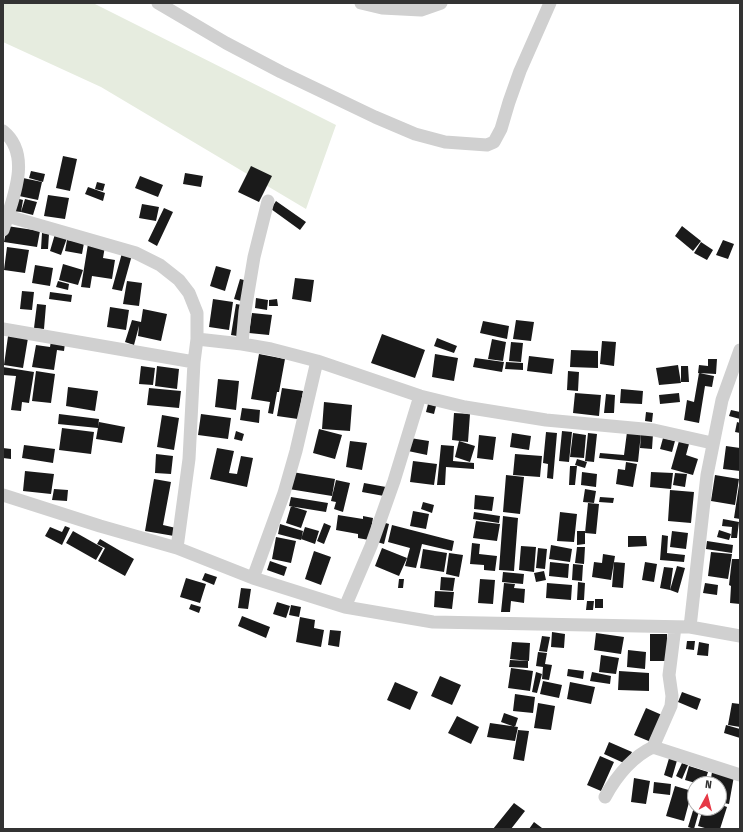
<!DOCTYPE html>
<html>
<head>
<meta charset="utf-8">
<style>
  body { margin:0 }
  #map { position:relative; width:743px; height:832px; overflow:hidden; background:#fff; font-family:"Fira Sans Condensed",sans-serif }
  canvas { display:block }
  .frame { position:absolute; inset:0; border:4px solid #333; pointer-events:none }
  .north { position:absolute; left:687px; top:776px; width:40px; height:40px; box-sizing:border-box; background:#fff; border:1px solid #adadad; border-radius:50%; rotate:7deg; font-size:11px; font-weight:700; line-height:16px; text-align:center; color:#333 }
  .north::after { content:''; display:block; margin:auto; width:14px; height:18px; background:#e63946; clip-path:polygon(50% 0,100% 100%,50% 72%,0 100%) }
</style>
</head>
<body>
<div id="map">
<canvas width="743" height="832"></canvas>
<div class="frame"></div>
<div class="north">N</div>
</div>
<script>
const context = document.querySelector('canvas').getContext('2d');
context.lineJoin = 'round';
function fillPath(path, color) { context.fillStyle = color; context.fill(path, 'evenodd'); }
function trace(path, color, width, dash) { context.strokeStyle = color; context.lineWidth = width; context.lineCap = dash ? 'butt' : 'round'; context.setLineDash(dash || []); context.stroke(path); }
const green = new Path2D(`
  M3 3H93L336 125 306 209 101 87 3 42Z`);
const building = new Path2D(`
  M63 156 77 159 70 191 56 188Z
  M251 166 272 176 259 202 238 192Z
  M31 171 45 174 43 182 29 178Z
  M185 173 203 176 201 187 183 184Z
  M140 176 163 185 158 197 135 188Z
  M23 178 42 182 38 200 19 196Z
  M97 182 105 184 103 191 95 189Z
  M88 187 105 193 103 201 85 194Z
  M48 195 69 198 65 219 44 216Z
  M16 198 23 200 21 212 13 211Z
  M25 199 37 202 33 215 21 212Z
  M276 201 306 222 300 230 271 209Z
  M142 204 159 207 156 221 139 218Z
  M164 208 173 212 157 246 148 241Z
  M7 226 40 231 37 247 4 242Z
  M682 226 701 241 693 251 675 236Z
  M42 233 49 234 48 249H41Z
  M55 234 67 238 61 255 50 251Z
  M67 240 84 243 82 254 65 251Z
  M723 240 734 244 728 259 716 255Z
  M701 242 713 250 707 260 694 253Z
  M88 244 105 246 103 258 115 260 112 279 92 276 90 288 81 287Z
  M7 247 29 250 25 273 4 270Z
  M122 253 132 255 122 291 112 289Z
  M63 264 83 270 78 285 59 280Z
  M35 265 53 268 50 286 32 283Z
  M216 266 231 270 225 291 210 286Z
  M295 278 314 280 311 302 292 299Z
  M240 279 248 281 241 301 234 299Z
  M58 281 69 284 68 290 56 287Z
  M127 281 142 283 139 306 123 304Z
  M22 291 34 292 32 310 20 309Z
  M50 292 72 295 71 302 49 299Z
  M256 298 268 300 267 310 255 308Z
  M213 299 233 302 229 330 209 327Z
  M277 299 278 306H269V300Z
  M37 304 46 305 44 329 34 328Z
  M236 304 242 305 237 336 231 335Z
  M110 307 129 310 126 330 107 327Z
  M143 309 167 314 161 341 138 336 139 326 134 345 125 342 132 320 141 322Z
  M252 313 272 315 269 335 249 333Z
  M516 320 534 322 531 341 513 339Z
  M483 321 509 326 507 339 480 333Z
  M9 329 29 332 23 368 4 365Z
  M382 334 425 350 415 378 371 363Z
  M437 338 457 346 454 353 434 346Z
  M492 339 506 342 503 361 488 359Z
  M51 341 65 343 64 351 57 350 54 370 32 367 36 345 50 347Z
  M602 341 616 342 614 366 600 364Z
  M511 342 523 343 521 362 509 361Z
  M571 350 598 351V368L570 367Z
  M259 354 285 359 279 392H277L273 414 268 413 270 402 251 399Z
  M435 354 458 358 454 381 432 377Z
  M529 356 554 359 552 374 527 371Z
  M475 358 504 362 502 372 473 367Z
  M708 359H717L716 374 698 373 699 365 708 366Z
  M506 362 523 363V370L505 369Z
  M678 365 681 383 659 385 656 368Z
  M141 366 155 368 153 385 139 384Z
  M157 366 179 369 177 389 155 386Z
  M681 366H688L689 382H681Z
  M3 367 34 372 29 403 22 402 21 411 11 410 16 376 3 375Z
  M36 371 55 374 51 403 32 401Z
  M568 371 579 372 578 391 567 390Z
  M699 373 714 376 712 387 705 386 699 423 684 420 687 400 694 402Z
  M218 379 239 381 236 410 215 407Z
  M68 387 98 391 95 411 66 406Z
  M149 388 181 391 179 408 147 405Z
  M282 388 303 391 298 419 277 416Z
  M621 389 643 391 642 404 620 403Z
  M575 393 601 395 599 416 573 413Z
  M679 393 680 402 660 404 659 395Z
  M606 394 615 395 614 413H604Z
  M324 402 352 405 350 431 322 429Z
  M428 404 436 406 434 414 426 412Z
  M242 408 260 410 259 423 240 420Z
  M731 410 740 412V419L729 416Z
  M646 412 653 413 652 422 645 421Z
  M454 413 470 414 468 442 452 440Z
  M59 414 99 419 98 428 58 424Z
  M201 414 231 418 228 439 198 435Z
  M162 415 179 418 174 450 157 447Z
  M99 422 125 427 122 443 96 439Z
  M737 422 740 423V433L735 432Z
  M62 428 94 432 91 454 59 450Z
  M319 429 342 435 335 459 313 453Z
  M236 431 244 434 242 441 234 439Z
  M562 431 572 432 569 462 559 461Z
  M546 432 557 433 553 479 547 478 548 464 543 463Z
  M627 432 641 433 638 462 599 458 600 453 624 455Z
  M512 433 531 436 529 450 510 447Z
  M573 433 586 435 584 458 570 457Z
  M588 433 597 434 594 462 585 461Z
  M641 434H653L652 449 640 448Z
  M479 435 496 437 493 460 477 458Z
  M410 438 429 441 427 455 408 451Z
  M663 438 675 441 672 452 660 449Z
  M350 441 367 443 362 470 346 467Z
  M459 441 475 446 470 462 455 457Z
  M679 441 689 444 686 455 698 459 693 475 671 469Z
  M24 445 55 449 53 463 22 458Z
  M441 445 454 446 453 461 474 463V469L446 467 445 485H437Z
  M726 446 740 448V471L723 469Z
  M3 448 11 449V459L3 458Z
  M217 448 234 451 229 473 237 474 241 456 253 458 247 487 210 479Z
  M156 454 173 456 171 474 155 473Z
  M515 454 542 456 540 477 513 475Z
  M577 459 587 462 585 468 575 465Z
  M413 461 437 464 434 485 410 482Z
  M626 462 637 464 633 487 616 484 618 469 625 470Z
  M570 466H577L575 485H569Z
  M25 471 54 474 51 494 23 491Z
  M292 472 335 479 332 496 289 489Z
  M582 472 597 474 596 487 581 485Z
  M651 472 673 473 671 489 650 487Z
  M675 473 687 474 685 487 673 485Z
  M506 475 524 477 520 514 503 512Z
  M715 475 739 479 735 505 711 501Z
  M154 479 171 482 163 525 176 528 174 536 145 531Z
  M336 480 350 483 343 512 334 509 336 502 331 501Z
  M364 483 386 487 384 496 362 492Z
  M739 485H740V519L734 518Z
  M54 489 68 490 67 501 52 500Z
  M585 489 596 491 594 503 583 502Z
  M670 490 694 492 691 523 668 521Z
  M475 495 494 497 492 511 474 509Z
  M291 497 328 503 326 512 289 506Z
  M600 497 614 498 613 503 599 502Z
  M423 502 434 505 432 513 421 509Z
  M588 503 599 504 596 534 585 533Z
  M291 506 307 511 301 528 286 523Z
  M413 511 429 514 426 529 410 526Z
  M474 512 500 516 499 523 473 519Z
  M560 512 577 514 574 542 557 541Z
  M338 515 363 519V516L373 518 369 540 358 538V534L336 530Z
  M503 516 518 518 514 571 499 570Z
  M723 519 739 522 737 538H731L732 527 722 526Z
  M476 521 500 524 497 541 473 538Z
  M382 522 389 524 384 544 377 542Z
  M324 523 331 526 324 544 317 541Z
  M280 524 303 531 301 540 278 534Z
  M392 525 454 541 452 551 422 544 416 568 405 566 410 548 388 542Z
  M65 526 70 528 62 545 45 536 50 527 62 532Z
  M305 527 319 531 315 544 301 539Z
  M719 530 731 534 729 540 717 537Z
  M73 531 103 548 96 560 66 543Z
  M577 531H585V544L577 545Z
  M672 531 688 533 686 549 670 547Z
  M662 535 668 536 667 553 685 555 684 562 660 560Z
  M628 536H646L647 546 628 547Z
  M276 537 296 541 291 563 272 559Z
  M100 539 134 559 125 576 98 561 105 548 97 544Z
  M707 541 733 545 732 553 706 549Z
  M472 543 480 544 479 554 497 556 495 571 484 570V565L470 564Z
  M551 545 572 549 570 562 549 559Z
  M521 546 536 547 534 572 519 570Z
  M577 547H585L584 564 575 563Z
  M382 548 407 558 399 576 375 566Z
  M538 548 547 549 545 569 536 568Z
  M423 549 447 553 444 572 420 568Z
  M314 551 331 557 321 585 305 579Z
  M711 552 732 554 728 579 708 576Z
  M449 553 463 555 459 577 446 574Z
  M603 554 615 556 611 580 592 577 594 562 602 563Z
  M732 559H740V604L730 603 731 586 729 585Z
  M270 561 287 567 284 576 267 570Z
  M550 562 569 564 568 578 549 576Z
  M614 562 625 563 623 588 612 587Z
  M645 562 657 564 654 582 642 580Z
  M573 564 583 565 582 581 572 580Z
  M677 566 685 568 678 593 670 590Z
  M664 567 673 568 670 590 660 588Z
  M544 571 546 580 536 582 534 573Z
  M503 572 524 574 523 584 502 582Z
  M205 573 217 577 214 585 202 580Z
  M441 577 455 578 453 591 440 590Z
  M186 578 206 584 200 603 180 597Z
  M399 579H404L403 588H398Z
  M480 579 495 580 493 604 478 603Z
  M578 582 585 583 584 600H577Z
  M504 583 515 584 514 588 525 589 524 603 511 601 510 612H501Z
  M547 583 572 585 571 600 546 598Z
  M705 583 718 585 717 595 703 593Z
  M241 588 251 589 248 609 238 608Z
  M435 591 454 592 452 609 434 607Z
  M595 599H603V608H595Z
  M587 601H594L593 610H586Z
  M277 602 290 606 286 618 273 614Z
  M191 604 201 607 199 613 189 609Z
  M291 605 301 607 299 617 289 615Z
  M242 616 270 627 266 638 238 626Z
  M300 617 315 620 314 628 324 630 321 647 296 642Z
  M330 630 341 631 339 647 328 645Z
  M552 632 565 634 564 648 551 647Z
  M596 633 624 637 621 654 594 650Z
  M650 634H667V661H650Z
  M542 636 550 637 547 652 539 651Z
  M687 641H695L694 650 686 649Z
  M512 642 530 643 529 661 510 659Z
  M699 642 709 644 708 656 697 655Z
  M628 650 646 652 645 669 627 667Z
  M538 652 547 653 545 664 552 665 549 680 542 679 543 667 536 666Z
  M601 655 619 658 616 674 599 672Z
  M510 660 528 661V668L509 667Z
  M511 668 533 671 530 691 508 688Z
  M568 669 584 671 583 679 567 676Z
  M619 671 649 673V691L618 690Z
  M536 672 542 674 537 693 532 692Z
  M592 672 611 676 610 684 590 681Z
  M440 676 461 685 452 705 431 696Z
  M543 681 562 685 559 698 540 694Z
  M395 682 418 692 410 710 387 700Z
  M570 682 595 687 591 704 567 699Z
  M682 692 701 699 697 710 678 702Z
  M515 694 535 697 533 713 513 711Z
  M538 703 555 706 551 730 534 728Z
  M732 703 740 704V727L728 725Z
  M646 708 662 715 651 742 634 735Z
  M504 713 518 718 515 727 501 722Z
  M457 716 479 727 471 744 448 733Z
  M490 723 518 727 515 741 487 737Z
  M726 725 740 729V738L724 733Z
  M518 730 529 731 524 761 513 759Z
  M609 742 632 752 626 764 604 754Z
  M670 755 678 757 672 778 664 775Z
  M600 756 614 762 601 791 587 785Z
  M682 763 688 765 682 779 676 776Z
  M689 766 708 772 704 784H699L685 780Z
  M712 772 734 776 729 804 719 802V784H710Z
  M634 778 650 781 646 804 631 802Z
  M654 782 671 784 670 795 653 793Z
  M675 786 692 791 684 821 666 816Z
  M514 803 525 811 511 829H493Z
  M695 804V808H700L694 829 688 827Z
  M719 804 727 807 720 829H708L698 826 703 808H719Z
  M534 822 542 828 541 829H529Z`);
const minor = new Path2D(`
  M158 3 226 43 281 72 375 117 415 134 445 142 487 145 494 142 501 129 509 102 520 71 550 3
  M361 3 382 8 421 10 441 3
  M3 131C33 155 12 201 3 230
  M7 216 136 253 160 265 179 280 189 293 197 313V339L194 362 189 459 177 548
  M3 329 194 362
  M197 339 242 344 271 349 317 361 420 396 465 407 546 420 654 430 712 443
  M242 344 245 311 254 257 268 201
  M3 495 100 526 177 548 253 578 345 607 433 622 690 627 740 636
  M253 578 284 493 296 451 317 361
  M345 607 371 546 394 481 420 396
  M690 627 707 475 722 400 740 350
  M653 747 671 706 672 696 669 675 675 627
  M605 797C616 777 632 757 653 747L740 775`);
fillPath(green, '#e6ecdf');
fillPath(building, '#1a1a1a');
trace(minor, '#d0d0d0', 13);
</script>
</body>
</html>
